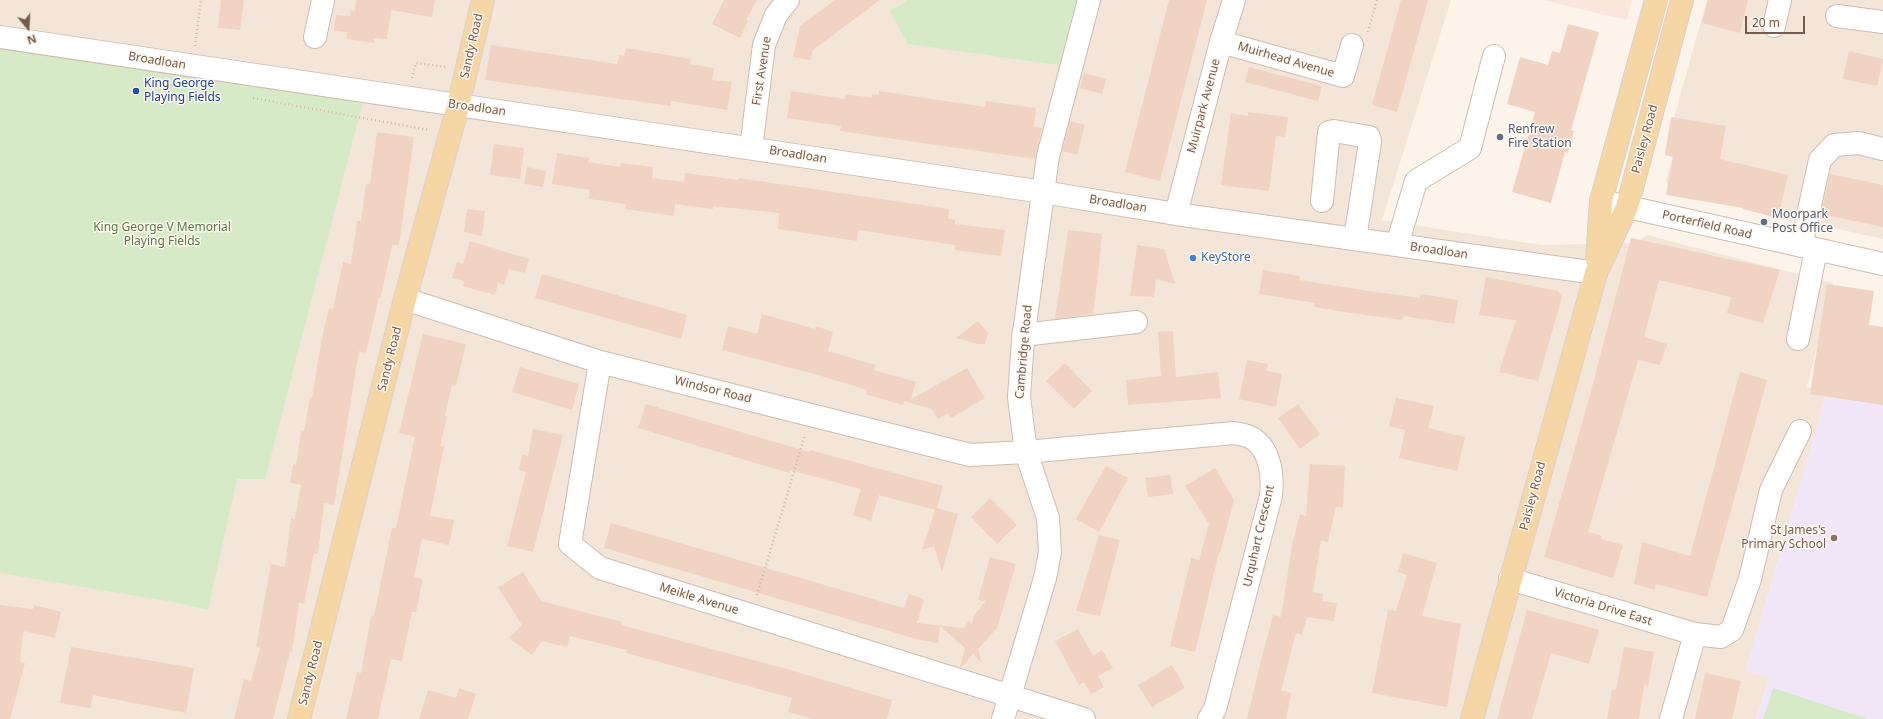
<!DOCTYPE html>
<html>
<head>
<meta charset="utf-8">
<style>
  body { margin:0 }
  #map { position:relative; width:1883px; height:719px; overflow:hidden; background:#fcf4ea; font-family:"Noto Sans",sans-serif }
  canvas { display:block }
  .north { position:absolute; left:8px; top:8px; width:40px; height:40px; -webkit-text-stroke:3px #fef8f0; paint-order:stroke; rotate:162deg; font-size:11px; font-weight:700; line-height:16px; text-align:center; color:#765b4d }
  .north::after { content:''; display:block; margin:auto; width:14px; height:18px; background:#765b4d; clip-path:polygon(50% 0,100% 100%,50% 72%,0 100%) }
  .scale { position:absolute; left:1745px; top:16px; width:60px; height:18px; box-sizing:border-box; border:2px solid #765b4d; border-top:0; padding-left:5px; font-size:12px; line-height:14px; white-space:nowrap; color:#765b4d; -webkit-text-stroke:3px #fef8f0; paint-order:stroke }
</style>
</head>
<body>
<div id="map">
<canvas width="1883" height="719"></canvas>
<div class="north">N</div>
<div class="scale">20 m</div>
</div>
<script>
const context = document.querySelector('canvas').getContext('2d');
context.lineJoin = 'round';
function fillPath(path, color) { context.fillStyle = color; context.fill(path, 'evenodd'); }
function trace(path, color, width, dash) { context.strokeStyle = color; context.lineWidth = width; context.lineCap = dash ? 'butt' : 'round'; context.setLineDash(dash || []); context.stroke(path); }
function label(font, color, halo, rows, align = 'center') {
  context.font = font + ' "Noto Sans",sans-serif'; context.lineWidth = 3; context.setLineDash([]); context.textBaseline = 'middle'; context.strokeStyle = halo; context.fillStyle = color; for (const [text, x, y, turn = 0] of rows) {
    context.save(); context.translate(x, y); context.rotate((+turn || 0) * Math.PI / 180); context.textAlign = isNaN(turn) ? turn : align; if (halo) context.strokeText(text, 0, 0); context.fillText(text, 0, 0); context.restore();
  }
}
const residential = new Path2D(`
  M0 0H1451L1382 220 1541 245 1635 243 1647 235 1833 283 1807 387 1827 392 1746 671 1769 678 1756 719H0Z
  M1707 0H1883V239L1670 192 1666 180 1673 155 1664 153Z`);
const commercial = new Path2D(`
  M1542 0H1632L1627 20Z`);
const education = new Path2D(`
  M1827 392 1883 405V719H1756L1769 678 1746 671Z`);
const green = new Path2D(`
  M908 0H1083L1065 66 908 44 890 11Z
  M0 46 363 102 265 479H237L208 610 173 602 0 573Z
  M1773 688 1868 719H1763Z`);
const building = new Path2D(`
  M221 0H244L240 30 218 28Z
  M356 0H435L432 17 391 10 387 39 374 38V43L346 39 347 32 334 31 336 15 350 16 351 10 355 11Z
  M724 0H757L746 20 748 21 740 38 712 24Z
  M835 0H880L813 50 810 60 793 57 800 26Z
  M1169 0H1207L1160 181 1125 172Z
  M1401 0H1428L1397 112 1372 105Z
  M1708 0H1748L1740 33 1702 23Z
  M1568 24 1599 32 1572 127 1571 130 1574 131 1568 153 1565 152 1551 203 1512 192 1535 112 1507 104 1520 57 1548 65 1552 51 1560 53Z
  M491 45 617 64 619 55 624 56 626 48 691 59 690 64 714 68 712 80 732 82 727 110 671 101V106L485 80Z
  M1849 51 1883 59 1877 86 1843 79Z
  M1249 67 1322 86 1318 101 1245 82Z
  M1084 73 1106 79 1102 94 1080 88Z
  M791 91 845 99 846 94 872 98V94L879 95V91L985 107 986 101 1036 108 1034 127 1042 128 1035 159 929 144 840 131 841 126 787 118Z
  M1248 112 1288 117 1285 137 1276 136 1269 191 1221 185 1231 113 1248 116Z
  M1671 117 1726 126 1720 159 1788 175 1778 218 1743 209V208L1666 195 1673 157 1665 155Z
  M1070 121 1085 125 1077 155 1062 151Z
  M377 132 414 137 399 245H392L381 297H379L366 353 359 351 334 505 324 503 318 554 314 553 304 604 299 603 292 652H290L273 719H234L244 679 251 681 260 648 256 647 271 564 285 567 291 518 295 519 301 485 290 483 293 464 296 465 301 430 304 431 310 397 312 398 321 343 329 308 333 309 343 262 351 264 357 221H361L366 184H370Z
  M494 144 524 148 520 179 490 175Z
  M557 153 589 158 588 162 620 167 621 163 653 167 652 178 684 182 685 173 739 180V178L949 209 948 218 955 220V224L1005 230 1001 256 955 250V245L858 230 857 241 778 229 779 213 713 206V209L675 204 674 216 625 209 626 204 589 199 590 190 552 184Z
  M527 167 546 171 543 187 524 184Z
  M1830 174 1883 185V227L1821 214Z
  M467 209 485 211 482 236 464 232Z
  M1068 230 1102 234 1097 283 1093 314 1055 319Z
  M1631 238 1780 270 1763 323 1727 313 1731 297 1659 280 1644 337 1667 344 1660 365 1638 360 1588 532 1602 536 1601 539 1623 545 1613 578 1544 557 1590 395Z
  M470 241 529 259 525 273 509 269 504 285 498 283 495 295 463 286 464 281 452 278 457 262 463 264Z
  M1137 245 1164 249 1175 284 1156 279 1154 297 1130 296Z
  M1263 270 1300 276 1299 280 1369 291 1420 298 1421 294 1458 300 1454 324 1403 316 1402 320 1351 313 1314 307 1315 303 1259 294Z
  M542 274 687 315 681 339 535 298Z
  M1486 277 1558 291 1562 297 1538 381 1499 372 1516 320 1479 315Z
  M1827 284 1874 291 1869 325 1883 327V405L1810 394Z
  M762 314 815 329 816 326 833 332 828 351 875 365 874 370 916 382 911 399 967 368 985 398 951 418 948 413 938 419 932 409 904 401 903 405 866 394 867 390 818 375 722 350 728 326 757 334Z
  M978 321 988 333 985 344H978L956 338Z
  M1173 331 1176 377 1218 372 1221 398 1128 405 1126 380 1161 376 1158 332Z
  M423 334 466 344 456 386 452 385 445 416 447 417 440 446H444L430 516 454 520 449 545 422 539 414 577 423 579 416 612H412L402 661 391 659 378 719H346L357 672 361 673 371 616H374L392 528H396L415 437 399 433Z
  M1247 360 1268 364 1267 371 1282 374 1276 407 1239 399Z
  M1065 363 1092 391 1074 409 1046 381Z
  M520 367 579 384 572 410 512 392Z
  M1740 372 1767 380 1707 597 1656 584 1655 590 1634 584 1642 542 1690 556Z
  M1396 398 1434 406 1428 428 1465 437 1457 471 1399 458 1405 430 1389 426Z
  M646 404 809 452 810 450 943 486 937 508 958 514 942 572 934 546 922 550 935 510 879 495 871 521 853 515 861 489 790 470 789 473 638 428Z
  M1298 404 1320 434 1300 449 1278 418Z
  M533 429 563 435 533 552 507 546 526 472 519 470 522 454 528 456Z
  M1310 464 1345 466 1343 508 1336 507 1328 542 1321 540 1313 592 1323 594 1322 601 1337 603 1334 621 1307 617 1302 635 1296 633 1281 691 1291 693 1286 719H1247L1260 665 1273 615 1281 617 1292 546 1300 514 1306 516Z
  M1106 466 1128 478 1099 532 1076 519Z
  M1215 468 1234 500 1220 553 1219 552 1195 652 1170 646 1191 558 1199 560 1209 524 1185 486Z
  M1170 475 1173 494 1148 497 1145 478Z
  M990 498 1017 525 997 544 971 517Z
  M611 523 904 608 909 594 924 599 917 623 963 628 970 620 971 626 974 615 986 601 978 600 990 557 1016 564 997 628 978 649 982 663 973 654 961 668 960 667 965 648 940 626 938 643 920 640 604 548Z
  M1099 535 1120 540 1100 616 1076 611Z
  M1403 553 1437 563 1422 616 1461 624 1447 707 1372 693 1388 610 1396 611 1407 575 1398 572Z
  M523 572 541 601 622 622 621 625 787 669 892 700 887 719H814L788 712 792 698 626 653 627 650 570 636 567 647 542 641 532 655 509 638 522 625 498 587Z
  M0 605 33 609 34 605 61 612 55 638 23 631 20 662 25 663 10 719H0Z
  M1527 610 1599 630 1589 664 1551 653 1532 719H1497Z
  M1078 629 1093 656 1102 650 1113 668 1098 676 1104 687 1091 694 1084 682 1079 685 1055 641Z
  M71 647 194 668 186 713 93 695 90 708 60 703Z
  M1624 647 1654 652 1648 686 1644 685 1639 719H1607L1612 689 1616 690Z
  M1172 665 1185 688 1152 707 1138 685Z
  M1705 673 1741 681 1732 719H1695Z
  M459 688 476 694 468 719H419L428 690 456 698Z`);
const path = new Path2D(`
  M1368 32 1377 0
  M195 46 201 0
  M412 78 416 63 447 67
  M253 98 429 130
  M757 595 805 435`);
const minor = new Path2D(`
  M1837 16 1883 22
  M1774 26 1780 0
  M0 37 1043 192 1176 214 1596 273
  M315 37 323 0
  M1221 42 1343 76 1352 45
  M751 148 764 45 776 15 788 0
  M1322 201 1329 132 1334 131 1369 137 1370 142 1355 239
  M1601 201 1883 264
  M1176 214 1221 42 1234 0
  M1397 245 1416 181 1470 148 1494 56
  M1801 246 1820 160 1834 145 1859 143 1883 149
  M405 299 600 362 970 455 1026 452 1234 433C1239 434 1246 435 1250 437 1271 448 1273 476 1271 496L1215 709 1209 719
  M1023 335 1136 322
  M1798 339 1816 250
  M600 362 570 544 600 568 1084 719
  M1510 579 1695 634 1721 637 1732 630 1750 579 1771 490 1800 431
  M1003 719 1045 578 1050 552 1048 518 1026 452 1019 397 1023 340 1048 156 1089 0
  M1671 719 1695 634`);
const major = new Path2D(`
  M1597 260 1601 201 1656 0
  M299 719 405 299 458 106 483 0
  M1472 719 1596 273 1627 207 1682 0`);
const markers = [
  [136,91,4,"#1a4fb4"],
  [1500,137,4,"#5c6f8a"],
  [1764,222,4,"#5c6f8a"],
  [1193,258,4,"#3f7fe0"],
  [1834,538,4,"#8d6e63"]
];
const streetNames = [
  ["Sandy Road",472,46,-77],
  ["Muirhead Avenue",1286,60,16],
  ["Broadloan",157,61,9],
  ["First Avenue",762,71,-81],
  ["Muirpark Avenue",1204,106,-75],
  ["Broadloan",477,108,8],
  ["Paisley Road",1645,139,-75],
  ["Broadloan",798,155,9],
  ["Broadloan",1118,204,9],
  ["Porterfield Road",1707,225,13],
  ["Broadloan",1439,251,8],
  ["Cambridge Road",1024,352,-85],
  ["Sandy Road",390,359,-76],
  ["Windsor Road",713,390,14],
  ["Paisley Road",1533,496,-75],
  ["Urquhart Crescent",1259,536,-77],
  ["Meikle Avenue",699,599,17],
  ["Victoria Drive East",1603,607,17],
  ["Sandy Road",311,673,-76]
];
const transitNames = [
  ["King George",144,84],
  ["Playing Fields",144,98]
];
const serviceNames = [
  ["Renfrew",1508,130],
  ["Fire Station",1508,144],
  ["Moorpark",1772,215],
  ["Post Office",1772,229]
];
const parkNames = [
  ["King George V Memorial",162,228],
  ["Playing Fields",162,242]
];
const shopNames = [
  ["KeyStore",1201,258]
];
const educationNames = [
  ["St James's",1826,531],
  ["Primary School",1826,545]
];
fillPath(residential, '#f3e6d8');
fillPath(commercial, '#fbe6de');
fillPath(education, '#f1e6f8');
fillPath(green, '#d7eac8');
fillPath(building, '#f0d3c2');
trace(minor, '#cebcaf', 24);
trace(major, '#d9d1cd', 24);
trace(path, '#d6b6a5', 2.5, [1, 3]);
trace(minor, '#fff', 22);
trace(major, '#f7d6a5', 22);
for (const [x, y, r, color] of markers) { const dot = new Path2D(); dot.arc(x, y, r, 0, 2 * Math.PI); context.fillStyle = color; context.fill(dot); trace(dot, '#fef8f0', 1.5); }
label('12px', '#765b4d', '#fef8f0', streetNames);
label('12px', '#164399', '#fef8f0', transitNames, 'left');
label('12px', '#4e5e75', '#fef8f0', serviceNames, 'left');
label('12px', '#577b46', '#fef8f0', parkNames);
label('12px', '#366cbe', '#fef8f0', shopNames, 'left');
label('12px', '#785e54', '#fef8f0', educationNames, 'right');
</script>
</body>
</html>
